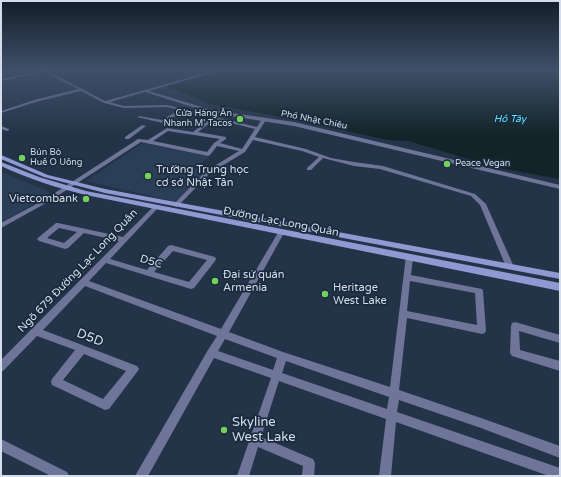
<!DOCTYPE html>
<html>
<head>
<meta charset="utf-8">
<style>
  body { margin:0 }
  #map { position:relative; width:561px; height:477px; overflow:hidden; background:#243448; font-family:"Varela Round",sans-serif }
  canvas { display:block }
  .frame { position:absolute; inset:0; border:2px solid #d4deeb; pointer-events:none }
</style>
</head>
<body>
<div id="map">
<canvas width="561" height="477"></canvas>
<div class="frame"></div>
</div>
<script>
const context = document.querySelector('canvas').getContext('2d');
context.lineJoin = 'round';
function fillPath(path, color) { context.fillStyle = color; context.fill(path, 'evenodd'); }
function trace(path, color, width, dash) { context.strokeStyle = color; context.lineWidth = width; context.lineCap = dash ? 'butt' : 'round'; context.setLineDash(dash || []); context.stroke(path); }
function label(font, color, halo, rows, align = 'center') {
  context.font = font + ' "Varela Round",sans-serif'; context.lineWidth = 3.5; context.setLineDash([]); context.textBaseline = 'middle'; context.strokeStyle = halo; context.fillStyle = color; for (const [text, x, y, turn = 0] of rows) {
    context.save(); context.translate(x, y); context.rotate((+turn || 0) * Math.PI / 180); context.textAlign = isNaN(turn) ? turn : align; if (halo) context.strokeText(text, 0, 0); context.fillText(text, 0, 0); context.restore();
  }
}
const built = new Path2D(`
  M143 143 210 156 195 168 208 171 176 202 86 181Z
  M1 172 48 191 50 194 1 223Z`);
const water = new Path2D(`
  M226 69H560V179L499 168 408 141 388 140 287 118 210 104 165 86Z`);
const minor = new Path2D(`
  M39 69H44L105 101 145 90V92L110 102 124 106 167 105 257 127 262 119H266V120L255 137 306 149 331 158 354 162 383 166 475 194 486 204 514 267 513 269H507L480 205 471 196 380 169 354 166 323 158 311 170H307V168L319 157 302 151 253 140 245 152 210 173 178 206 176 207 173 205 206 171 239 151 217 146 210 155 208 156 141 142 48 202 1 228V223L44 200 138 139 148 140 167 128 193 132 211 118 184 111 163 123 137 117 139 116 162 120 179 110 167 107 124 108 104 103 81 91 36 102 1 113V111L34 100 78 89 44 72 1 81V79L41 71ZM215 119 255 129 242 149 220 143 226 139V137L198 132ZM168 131 220 139 214 143 207 152 153 141Z
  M142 125 146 126 129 139H125V137Z
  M1 126 9 129V130L7 131 1 129Z
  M155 206 158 208 157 209 110 259 147 270 168 246 171 245 215 257 216 259 215 261 194 288 191 289 106 263 89 281 221 329 279 231H283L284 233 229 332 283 352 390 387 406 256H412L413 258 411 275 482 289 483 291 486 330 485 333 482 334 407 318 399 390 481 418 560 446V458L481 428 399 400 397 412 560 468V476H549L396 422 391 476H379L386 419 279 381 261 437 313 459 315 463 314 476H302L303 466 258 447 249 476H237L271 378 214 358 148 476H135L208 350 217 336 85 286 43 330 137 366 139 369 137 372 109 409 105 410 52 385 51 382 52 379 75 350 37 336 4 370 1 372V360L119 241 84 233 68 248 65 249 39 241 37 239 39 237 56 223H58L123 237 153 207ZM59 228 77 232 64 243 47 238ZM173 251 207 260 189 282 154 272ZM410 281 475 293 477 325 407 311ZM225 339 277 358 273 370 218 351ZM84 354 126 371 103 399 63 380ZM286 361 389 397 387 409 282 373Z
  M515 322 560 335V343L519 331 520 350 560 361V371L512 356 510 353 511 326 512 323Z
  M1 439 67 472 69 476H51L1 451Z`);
const tertiary = new Path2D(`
  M218 69H225L149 91 212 110 294 122 560 185V189L294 126 211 113 142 91Z`);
const secondary = new Path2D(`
  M1 155 48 175 105 189 560 273V279L105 193 44 177 1 159Z
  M1 162 39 177 86 191 560 283V291L86 195C57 188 29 179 1 166Z`);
const markers = [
  [240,119,4,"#74d25c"],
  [22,158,4,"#74d25c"],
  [447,164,4,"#74d25c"],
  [148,176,4,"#74d25c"],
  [86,199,4,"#74d25c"],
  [215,281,4,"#74d25c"],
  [325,294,4,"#74d25c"],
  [224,430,4,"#74d25c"]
];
const farPoinames = [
  ["Cửa Hàng Ăn",232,114,"right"],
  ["Nhanh M' Tacos",232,124,"right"],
  ["Bún Bò",30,153],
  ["Huế O Uông",30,163],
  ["Peace Vegan",455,164]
];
const farStreetnames = [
  ["Phố Nhật Chiêu",314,120,11]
];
const farWaternames = [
  ["Hồ Tây",510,119]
];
const poiNames = [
  ["Trường Trung học",156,170],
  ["cơ sở Nhật Tân",156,183],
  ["Vietcombank",78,199,"right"],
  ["Đại sứ quán",223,275],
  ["Armenia",223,288],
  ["Heritage",333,288],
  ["West Lake",333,301]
];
const streetNames = [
  ["Đường Lạc Long Quân",281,222,11],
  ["D5C",151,262,17],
  ["Ngõ 679 Đường Lạc Long Quân",78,271,-46]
];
const nearStreetnames = [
  ["D5D",90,338,21]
];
const nearPoinames = [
  ["Skyline",232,423],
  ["West Lake",232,438]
];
fillPath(built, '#2a3e57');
fillPath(water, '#122427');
fillPath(minor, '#6f7599');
fillPath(tertiary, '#6f7599');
fillPath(secondary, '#9099d2');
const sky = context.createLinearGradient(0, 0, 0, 136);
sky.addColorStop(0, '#141d28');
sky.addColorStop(0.51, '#3f506a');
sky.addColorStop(1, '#3f506a00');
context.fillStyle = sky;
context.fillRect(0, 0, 561, 136);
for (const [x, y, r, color] of markers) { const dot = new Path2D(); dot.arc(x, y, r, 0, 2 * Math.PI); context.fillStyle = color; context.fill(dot); trace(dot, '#1b2a3d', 1.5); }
label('9px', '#d4deeb', '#1b2a3d', farPoinames, 'left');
label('9px', '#d4deeb', '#1b2a3d', farStreetnames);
label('italic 10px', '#5be9fe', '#1b2a3d', farWaternames);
label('11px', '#d4deeb', '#1b2a3d', poiNames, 'left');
label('11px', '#d4deeb', '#1b2a3d', streetNames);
label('13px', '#d4deeb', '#1b2a3d', nearStreetnames);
label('13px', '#d4deeb', '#1b2a3d', nearPoinames, 'left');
</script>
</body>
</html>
